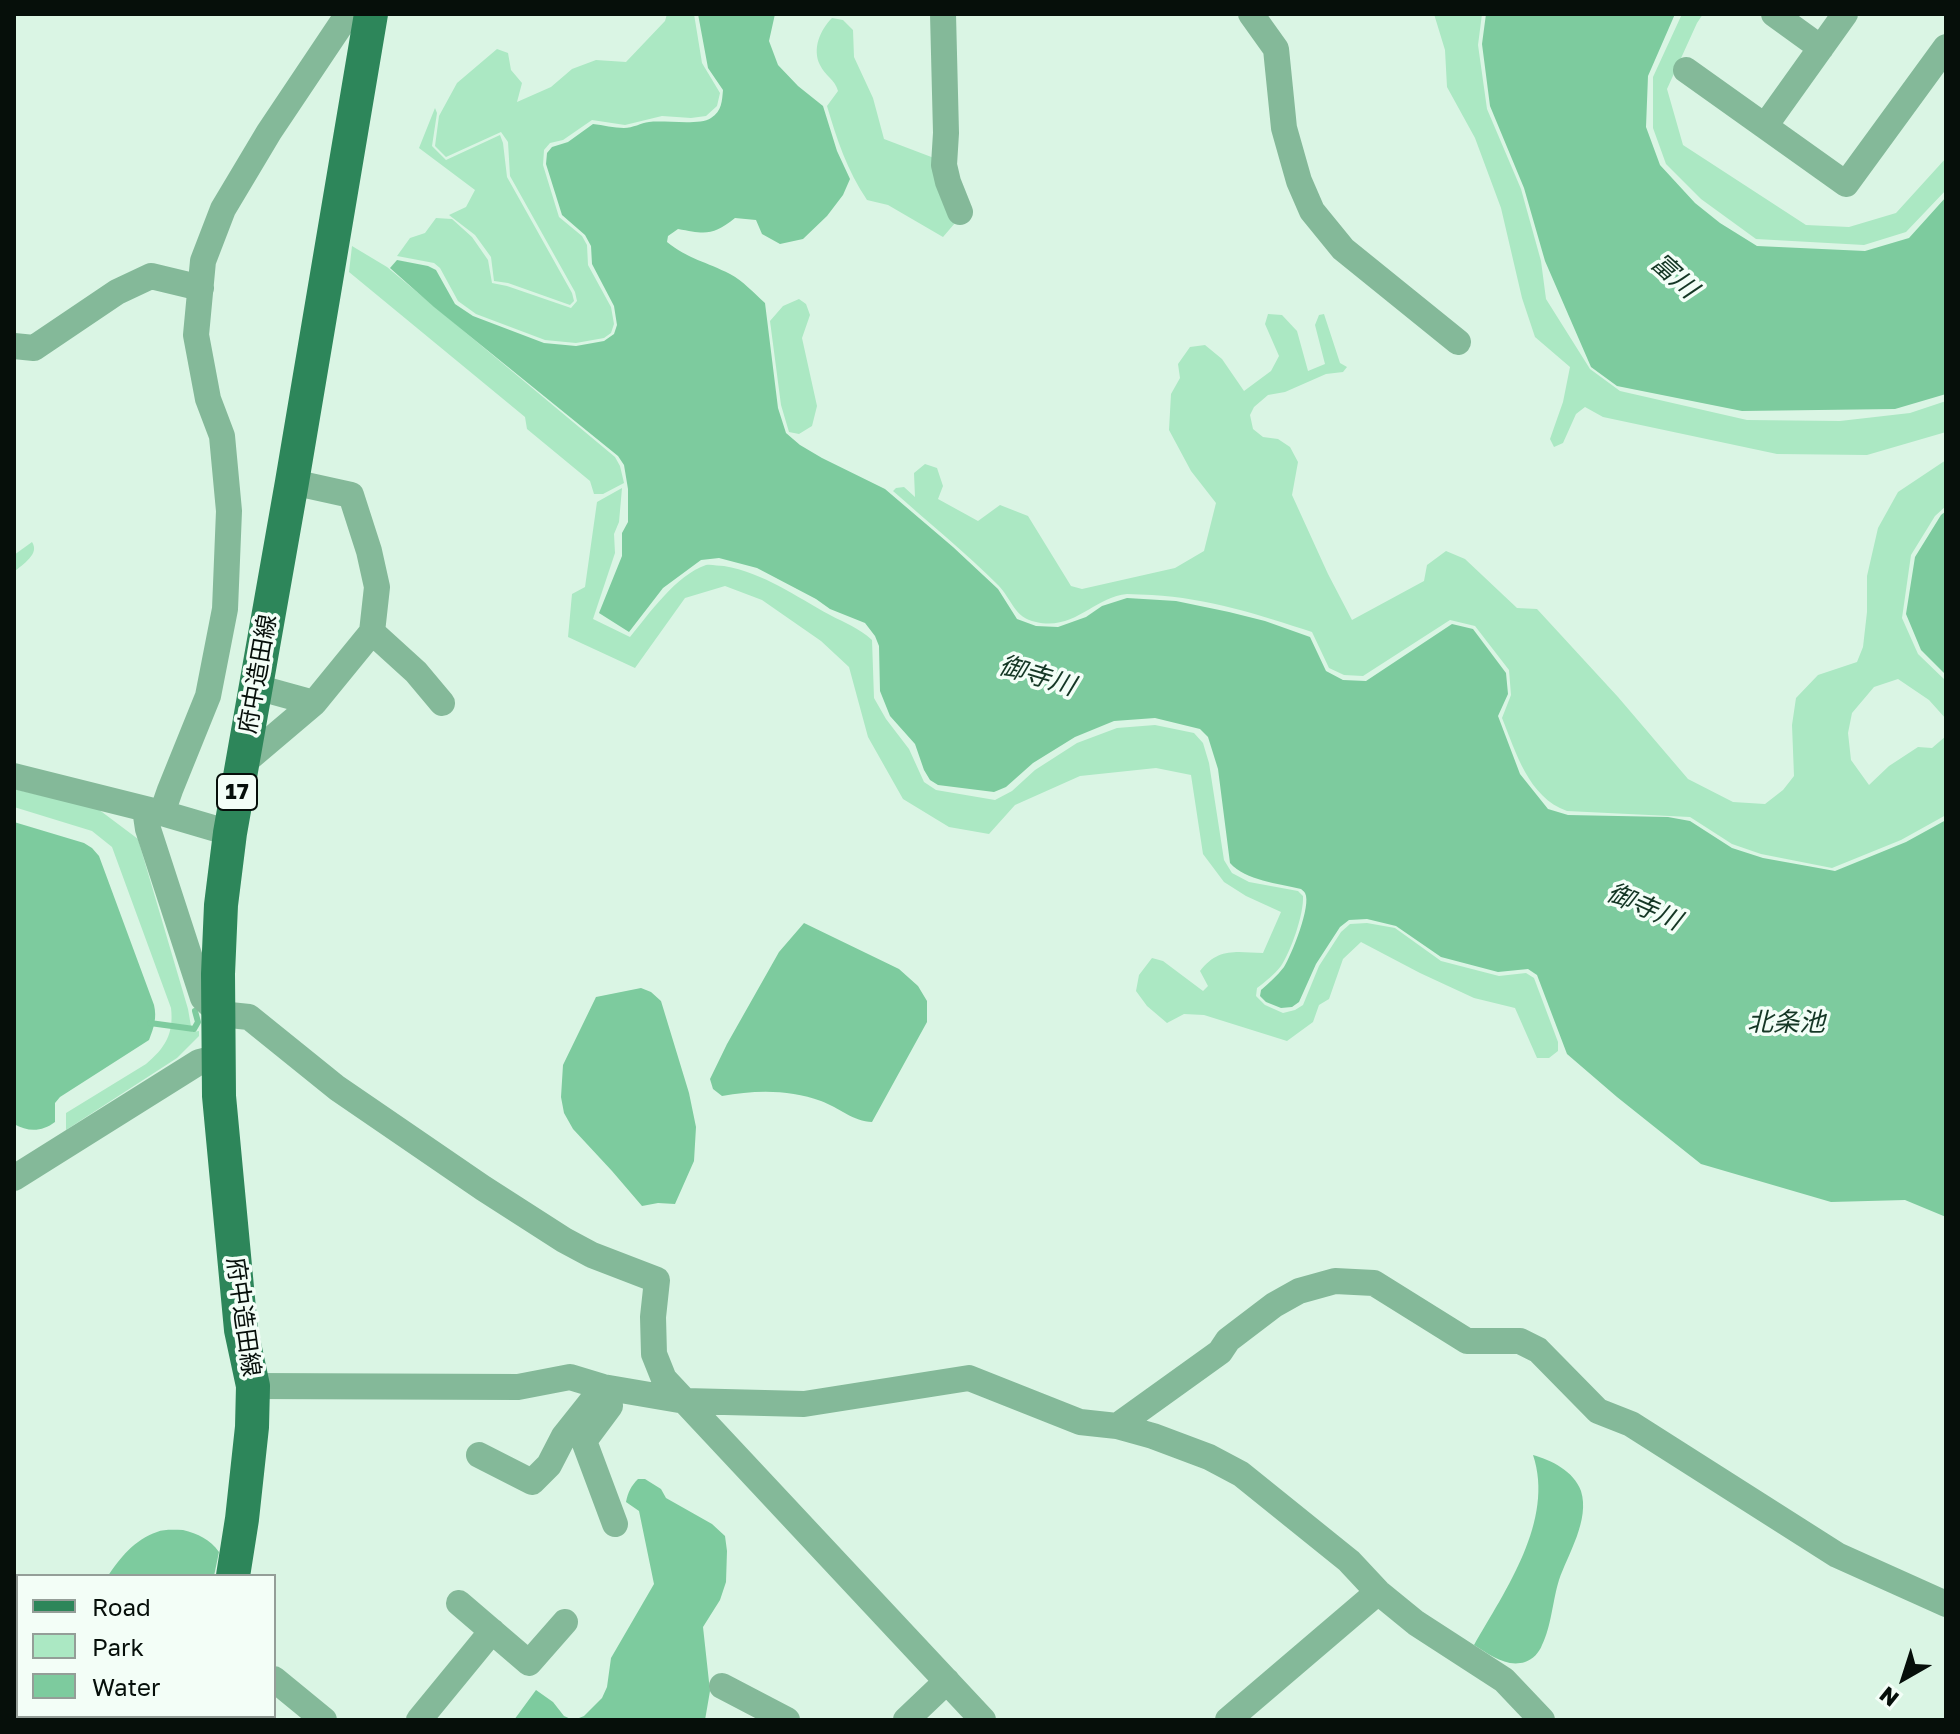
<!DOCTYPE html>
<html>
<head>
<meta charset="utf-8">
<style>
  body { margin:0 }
  #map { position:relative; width:1960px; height:1734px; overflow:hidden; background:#daf5e4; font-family:"Golos Text",sans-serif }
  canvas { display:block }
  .frame { position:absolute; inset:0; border:16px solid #060f0a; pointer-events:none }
  .legend { position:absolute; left:16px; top:1574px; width:260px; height:144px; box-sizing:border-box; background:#f3fef7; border:2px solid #949e98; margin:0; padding:10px 14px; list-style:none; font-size:24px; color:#060f0a }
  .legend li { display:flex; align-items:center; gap:16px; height:40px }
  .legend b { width:40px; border:2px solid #949e98 }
  .north { position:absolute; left:1864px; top:1638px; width:80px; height:80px; -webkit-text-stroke:6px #f3fef7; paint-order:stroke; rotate:219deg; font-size:22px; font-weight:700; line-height:32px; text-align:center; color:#060f0a }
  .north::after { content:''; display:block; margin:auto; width:28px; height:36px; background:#060f0a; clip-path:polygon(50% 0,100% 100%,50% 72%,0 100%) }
</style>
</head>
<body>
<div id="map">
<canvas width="1960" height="1734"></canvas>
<div class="frame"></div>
<ul class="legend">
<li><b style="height:10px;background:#2d865a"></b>Road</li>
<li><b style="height:22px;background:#abe8c3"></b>Park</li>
<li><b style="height:22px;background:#7dcb9e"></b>Water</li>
</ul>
<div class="north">N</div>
</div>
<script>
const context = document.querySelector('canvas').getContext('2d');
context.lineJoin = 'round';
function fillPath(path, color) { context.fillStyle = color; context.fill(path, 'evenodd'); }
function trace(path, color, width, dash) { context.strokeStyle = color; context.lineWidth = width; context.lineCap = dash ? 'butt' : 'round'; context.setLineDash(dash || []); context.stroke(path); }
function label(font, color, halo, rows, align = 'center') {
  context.font = font + ' "Golos Text","Noto Sans JP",sans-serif'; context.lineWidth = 7; context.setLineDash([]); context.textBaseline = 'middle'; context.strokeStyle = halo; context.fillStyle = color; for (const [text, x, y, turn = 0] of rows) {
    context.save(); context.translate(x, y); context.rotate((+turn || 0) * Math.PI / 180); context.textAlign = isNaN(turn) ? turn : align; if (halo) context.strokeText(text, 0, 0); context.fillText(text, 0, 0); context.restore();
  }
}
const green = new Path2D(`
  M667 14H694L702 63 720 93 717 106 706 116 691 118 662 116 625 125 592 120 563 140 550 143 544 150 543 165 559 217 582 236 587 245 588 265 611 307 614 324 611 333 604 338 576 343 545 340 476 314 458 301 440 268 434 263 397 256 410 238 425 233 436 218 452 219 472 237 488 260 492 283 507 286 571 308 577 301 575 292 510 176 508 142 501 132 446 157 435 146 439 116 457 83 497 49 508 53 511 70 522 83 517 102 551 87 572 69 596 60 626 62 665 21Z
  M1434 14H1482L1478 45 1487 109 1521 189 1541 261 1546 299 1590 369 1620 391 1747 420 1840 421 1910 413 1946 401V432L1867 455 1777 454 1603 417 1585 407 1576 414 1563 443 1554 447 1550 439 1563 402 1570 367 1535 337 1522 298 1501 208 1475 138 1447 87 1445 50Z
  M1682 14H1703L1697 23 1667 89 1683 145 1806 225 1849 227 1896 213 1946 158V190L1906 232 1864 245 1756 239 1701 199 1666 164 1653 128V77Z
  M832 18 843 20 853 30 854 57 873 98 884 139 934 158 955 223 943 237 888 205 867 200C847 170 837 140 827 106L838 91C835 79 825 76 820 65 812 49 820 30 832 18Z
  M435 108 437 113 432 146 446 160 500 135 503 143 507 177 572 293 574 301 570 305 508 283 494 281 491 257 475 235 449 215 466 207 475 190 419 148Z
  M352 246 387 267 615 457 620 466 624 483 603 494H594L590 481 527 429 525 417 349 272Z
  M799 299 806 304 810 315 802 338 817 406 812 426 799 434 789 432 781 405 770 321 783 306Z
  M1268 314 1282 315 1297 331 1308 371 1325 364 1315 325 1319 315 1324 314 1340 363 1347 367 1343 372 1326 374 1285 392 1268 395 1254 407 1250 415 1253 429 1263 437 1278 439 1290 447 1298 462 1292 495 1328 574 1352 620 1424 581 1427 565 1446 551 1465 559 1517 608 1537 609 1618 697 1688 779 1733 802 1765 804 1783 790 1794 776 1792 725 1796 698 1818 675 1857 662 1863 647 1867 612V576L1878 528 1898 492 1946 460V506L1935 516 1911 555 1902 618 1918 654 1946 681V719L1929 700 1898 679 1874 687 1852 713 1848 733 1851 760 1869 785 1889 766 1918 747 1932 748 1946 736V815L1901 840 1832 868 1761 854 1732 844 1690 817 1567 811C1528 797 1516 752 1502 718L1511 695 1509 670 1475 626 1450 620 1363 676 1344 675 1329 668 1312 632C1260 615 1207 598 1152 595 1144 595 1135 594 1127 594 1094 597 1075 631 1036 622 1014 618 1012 599 998 585 965 552 928 522 893 491L896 488 904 487 915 497 914 473 925 464 937 468 943 486 938 499 978 521 1000 505 1028 516 1071 586 1082 589 1175 568 1204 551 1216 503 1191 471 1169 430 1171 394 1180 378 1178 364 1190 347 1205 345 1222 359 1244 391 1271 371 1279 356 1265 324Z
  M622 488 619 522 614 534 615 553 593 619 630 637C649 614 676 575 706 565 711 564 718 566 724 566 764 573 795 596 830 615 845 623 859 628 872 640L874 698 886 719 909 749 924 782 936 790 995 800 1012 791 1035 770 1077 743 1117 728 1155 725 1194 733 1203 743 1209 763 1224 860 1232 873 1249 882 1298 891 1303 896C1304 914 1291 951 1281 966 1274 975 1266 981 1257 988L1256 996 1265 1005 1283 1013 1295 1010 1303 1005 1319 966 1341 932 1350 924 1367 923 1395 928 1441 961 1499 976 1526 973 1534 978 1558 1042V1051L1549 1058H1537L1515 1008 1474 998 1420 973 1361 942 1343 959 1329 999 1319 1005 1313 1022 1287 1041 1204 1015 1184 1014 1167 1023 1147 1006 1136 991 1139 975 1152 958 1163 961 1203 991 1208 986 1200 971C1218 947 1237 952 1263 953L1281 912 1246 896 1224 882 1203 854 1191 775 1156 768 1080 776 1015 805 989 834 949 827 903 799 868 737 849 667 821 641 762 600 725 586 685 598 635 668 568 637 572 594 585 587 597 502Z
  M32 542C40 554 23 564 14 572V555Z
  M14 789 98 809 138 839 188 1009 192 1032 199 1031V1036L177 1058 66 1130V1113L146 1064C165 1048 174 1034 171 1008L112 847 92 831 14 807Z`);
const water = new Path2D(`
  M698 14H775L769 41 778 65 798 86 823 106 837 151 850 179 843 195 827 216 803 239 780 244 762 234 756 220 735 218C713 236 705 234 678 229L668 236 667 242C688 259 707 262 730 274 743 281 754 293 765 303L778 408 786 433 800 445 822 458 885 489 953 547 998 589 1017 619 1036 626 1058 627 1086 617 1102 606 1127 598 1176 601 1229 612 1265 621 1310 637 1326 671 1343 680 1366 681 1452 624 1473 629 1506 673 1508 694 1498 716 1520 774 1548 809 1568 815 1668 817 1690 821 1732 848 1763 858 1835 871 1906 842 1946 820V1217L1905 1200 1831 1202 1701 1164 1617 1097 1567 1054 1537 975 1528 969 1498 972 1441 957 1396 926 1367 919 1349 920 1340 927 1316 964 1299 1002 1292 1007 1281 1008 1266 1002 1260 996 1261 990C1269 983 1277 976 1284 967 1291 956 1312 905 1305 893 1304 891 1302 890 1301 889 1278 883 1246 881 1230 863L1218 769 1208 737 1200 729 1155 718 1114 721 1075 737 1033 763 1006 787 994 792 938 785 930 780 924 770 915 744 890 716 880 691 879 646 875 636 865 623 830 609 816 599 757 568 719 558 701 560 663 588 629 632 599 613 622 556V533L628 522V489L624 465 618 456 434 307 390 268 397 260 428 266 436 270 455 304 473 316 544 343 576 346 604 341 614 334 617 325 614 306 592 264 591 246 585 235 562 215 546 164 547 153 552 147 568 142 593 124C603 125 614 128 624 128 633 128 641 123 649 122 665 120 699 126 711 118 722 111 722 101 723 90L708 68Z
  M1486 14H1675L1648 76 1646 127 1660 165 1695 203 1720 223 1757 246 1865 251 1909 238 1946 197V394L1895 409 1742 411 1617 386 1591 367 1545 261 1524 188 1490 106 1482 44Z
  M1946 511V675L1921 650 1906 614 1915 557 1941 515Z
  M14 822 84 843 92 848 99 856 154 1005C157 1018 154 1027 149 1040L60 1097 55 1103V1122C42 1132 28 1132 14 1124Z
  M804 923 899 969 918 986 927 1001V1022L872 1122C854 1122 838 1107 821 1101 789 1089 754 1090 722 1096L713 1089 710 1079 727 1044 779 952Z
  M641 988 651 992 661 1001 689 1093 696 1127 694 1161 675 1204 658 1203 642 1206 612 1171 573 1129 564 1113 561 1097 563 1065 596 997Z
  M1533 1455C1551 1460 1574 1471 1581 1491 1590 1520 1568 1554 1559 1580 1553 1599 1551 1628 1542 1645 1539 1653 1533 1659 1525 1662 1506 1668 1489 1654 1474 1645 1505 1591 1555 1520 1533 1455Z
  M638 1479H645L661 1489 666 1498 712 1524 725 1536 727 1551 726 1582 720 1600 703 1627 710 1691 705 1720H574L584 1716 602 1698 607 1687 611 1658 654 1584 639 1511 626 1502C628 1492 631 1486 638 1479Z
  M183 1530C198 1534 210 1539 219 1552L214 1576H108C119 1559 135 1539 157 1532 164 1529 175 1530 183 1530Z
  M536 1690 553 1702 564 1716 573 1720H514Z`);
const stream = new Path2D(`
  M150 1023 194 1029 198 1022 195 1011`);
const minor = new Path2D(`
  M943 14 946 133 944 165 948 182 960 212
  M1251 14 1276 49 1284 128 1299 181 1312 211 1343 249 1458 342
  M1774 14 1821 48
  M1686 70 1846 184 1946 47
  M1765 126 1845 14
  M14 346 34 348 117 292 151 276 201 288
  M292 482 351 495 369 551 377 587 372 632 314 703
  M372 632 416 672 442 703
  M242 764 314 703 256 687
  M14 776 162 813 230 833
  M145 809 148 829 203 998 220 1014 249 1017 337 1088 483 1188 564 1240 592 1255 657 1280 653 1317 654 1354 664 1379 983 1720
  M162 813 170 790 208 696 225 609 229 511 222 436 208 399 196 335 203 261 223 209 269 132 348 14
  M14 1178 199 1062 219 1057
  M253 1386 518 1387 570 1377 603 1387 685 1401 804 1404 969 1378 1080 1422 1117 1426 1220 1352 1228 1340 1274 1305 1299 1291 1335 1281 1374 1283 1467 1341H1520L1538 1350 1598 1411 1631 1424 1837 1555 1946 1604
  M610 1406 584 1441 615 1524
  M1117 1426 1153 1436 1209 1457 1241 1474 1349 1561 1378 1592 1416 1623 1504 1680 1542 1720
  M479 1455 532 1482 549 1465 564 1436 603 1387
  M459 1603 529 1663 565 1622
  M274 1679 324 1720
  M722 1686 787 1720
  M419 1720 492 1631
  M906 1720 947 1681
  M1228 1720 1378 1592`);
const major = new Path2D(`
  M233 1576 242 1519 252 1427 253 1386 241 1330 219 1096 218 974 221 905 230 833 292 482 371 14
  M196 1720 197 1716`);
const shields = [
  [237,792,40]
];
const shieldNames = [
  ["17",237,792]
];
const streetNames = [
  ["府中造田線",258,674,-80],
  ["府中造田線",243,1317,82]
];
const waterNames = [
  ["富川",1674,276,42],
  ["御寺川",1037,676,17],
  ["御寺川",1644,907,24],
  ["北条池",1786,1023]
];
fillPath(green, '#abe8c3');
fillPath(water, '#7dcb9e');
trace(stream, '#7dcb9e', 6);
trace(minor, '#84b999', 26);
trace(major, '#2d865a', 34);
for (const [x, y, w] of shields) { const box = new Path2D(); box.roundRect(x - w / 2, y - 18, w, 36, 6); context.fillStyle = '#f3fef7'; context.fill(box); trace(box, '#060f0a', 2); }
label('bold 22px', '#060f0a', null, shieldNames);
label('24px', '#060f0a', '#f3fef7', streetNames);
label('italic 26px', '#153725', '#f3fef7', waterNames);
</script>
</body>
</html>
